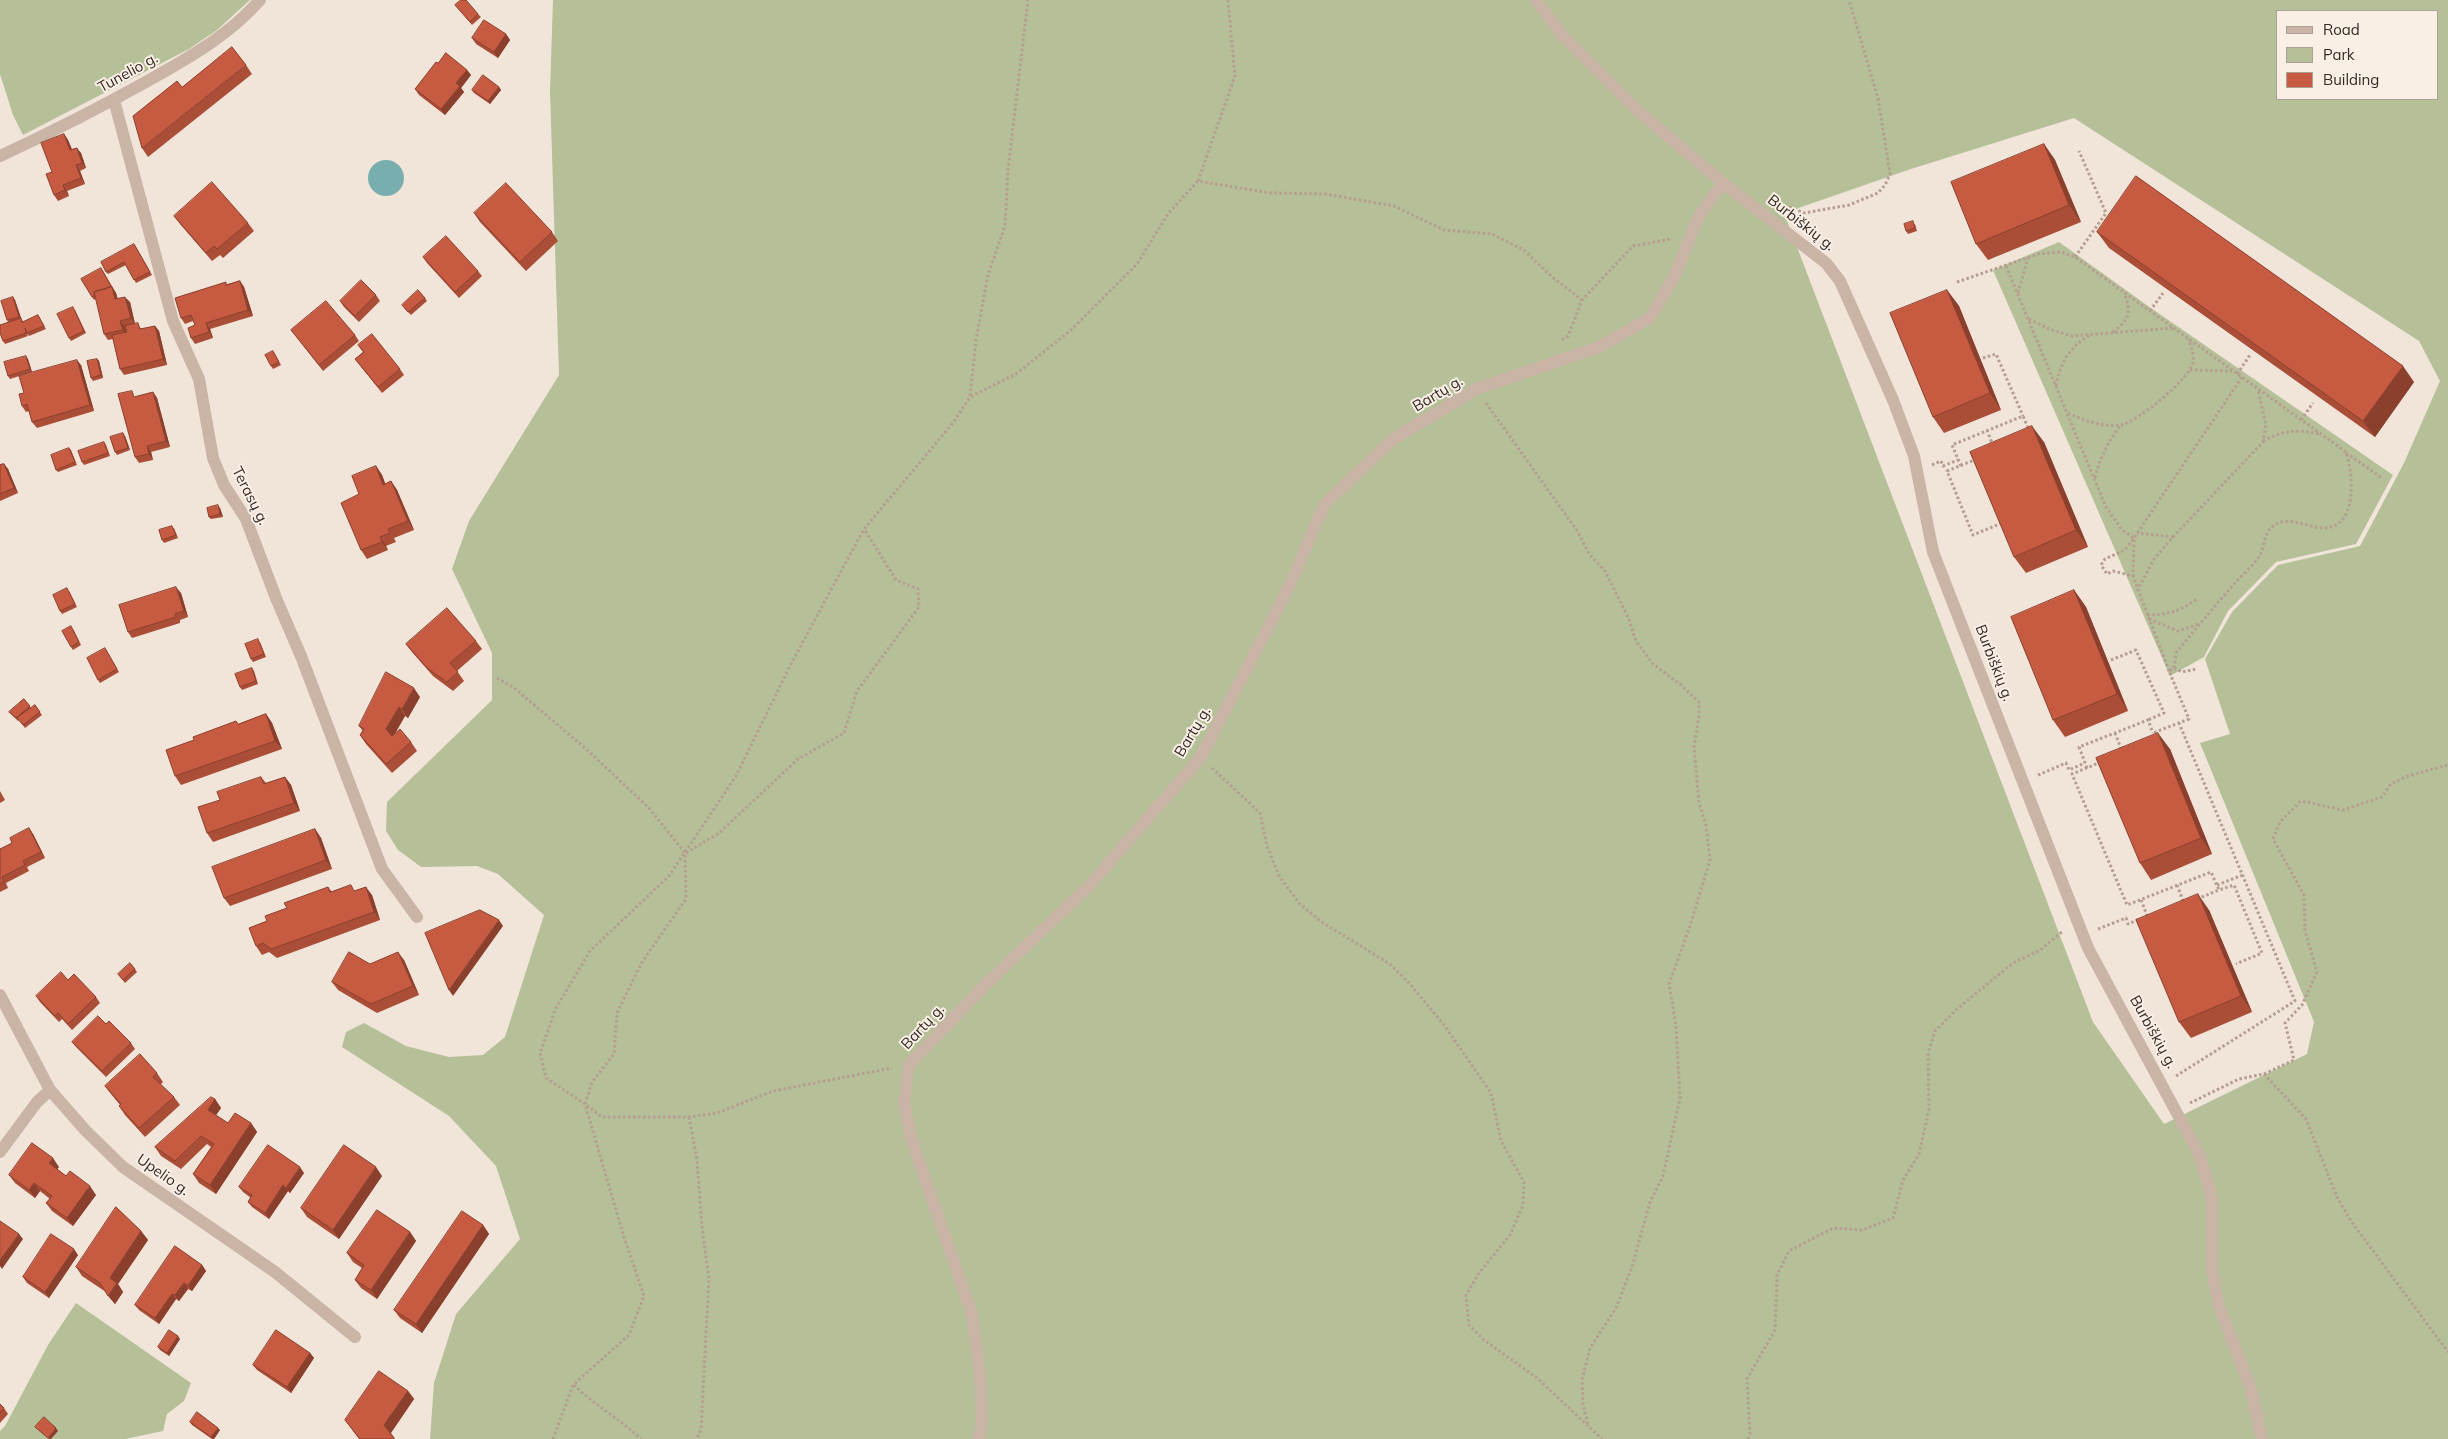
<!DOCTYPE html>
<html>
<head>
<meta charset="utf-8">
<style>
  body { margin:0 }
  #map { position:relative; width:2448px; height:1439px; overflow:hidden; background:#f1e4d9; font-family:Mulish,sans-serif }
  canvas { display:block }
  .legend { position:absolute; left:2276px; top:10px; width:162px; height:90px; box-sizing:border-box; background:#f9efe5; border:1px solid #aba099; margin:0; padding:6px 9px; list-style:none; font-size:15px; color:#352a26 }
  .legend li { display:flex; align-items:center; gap:10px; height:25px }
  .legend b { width:25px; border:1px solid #aba099 }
</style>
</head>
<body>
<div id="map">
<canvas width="2448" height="1439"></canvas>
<ul class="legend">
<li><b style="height:6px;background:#c9b4a5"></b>Road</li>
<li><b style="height:14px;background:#b5c099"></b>Park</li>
<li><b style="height:14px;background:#c75b41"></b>Building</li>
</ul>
</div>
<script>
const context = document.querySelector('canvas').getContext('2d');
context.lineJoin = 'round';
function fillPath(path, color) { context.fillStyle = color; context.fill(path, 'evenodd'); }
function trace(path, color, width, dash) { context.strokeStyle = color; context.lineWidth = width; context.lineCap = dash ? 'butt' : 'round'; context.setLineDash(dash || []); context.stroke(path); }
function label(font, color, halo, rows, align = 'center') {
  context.font = font + ' Mulish,sans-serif'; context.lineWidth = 4; context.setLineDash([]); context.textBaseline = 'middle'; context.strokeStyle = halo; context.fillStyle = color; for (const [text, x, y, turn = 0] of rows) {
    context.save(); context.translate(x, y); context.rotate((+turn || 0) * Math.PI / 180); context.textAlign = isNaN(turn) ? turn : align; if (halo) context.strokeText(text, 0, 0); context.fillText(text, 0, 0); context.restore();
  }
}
const green = new Path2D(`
  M0 0H250L217 30 189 49 23 135 13 115 0 74Z
  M553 0H2448V1439H430L434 1383 456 1314 520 1239 496 1166 449 1116 342 1047 346 1032 364 1023 406 1046 449 1057 483 1055 505 1037 544 915 498 874 477 866 421 867 398 850 386 831 387 802 492 700V653L452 569 469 521 559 375 550 91ZM2277 11H2437V99H2277ZM2074 118 2419 341 2440 381 2404 463 2360 546 2278 565 2232 612 2205 659 2230 734 2200 743 2314 1022 2307 1054 2164 1124 2093 1022 1784 213 1911 169Z
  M2059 242 2148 306 2393 475 2356 544 2276 562 2228 611 2204 657 2170 676 1993 270Z
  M76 1303 191 1383 184 1401 167 1414 163 1431 125 1439H0V1431L5 1426 48 1345Z`);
const water = new Path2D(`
  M368 178a18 18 0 1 1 36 0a18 18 0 1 1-36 0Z`);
const path = new Path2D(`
  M1198 181 1235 76 1228 0
  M1780 203 1804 213 1849 205 1878 193 1885 185 1890 174 1878 98 1849 0
  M2075 257 2106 213 2079 151
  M2006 266 2106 507 2122 530 2134 538 2133 576
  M1957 282 2038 254 2061 252 2075 257 2346 452C2353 474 2359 528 2323 528 2308 528 2287 514 2272 527 2264 533 2265 546 2260 555 2254 565 2243 574 2235 583 2215 606 2195 629 2176 653L2174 668 2169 671 2189 719 2153 733
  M2018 293 2028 258
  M2150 311 2163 293
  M2029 319 2051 330 2072 336 2173 328
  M2113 332C2129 320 2132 313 2124 293
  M1562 340 1568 336 1582 300 1633 246 1671 239
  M1983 358 1996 354 2023 416
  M2190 370 2232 371
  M2237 374 2250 355
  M2056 386C2060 362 2070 347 2090 335
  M970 396 976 340 988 275 1005 226 1008 169 1028 0
  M1486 403 1578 532 1589 554 1605 571 1628 617 1636 641 1653 664 1681 685 1699 702V715L1694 747 1699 803 1706 825 1710 860 1690 926 1669 984 1676 1026 1680 1098 1663 1176 1650 1202 1632 1267 1616 1308 1590 1348 1582 1380 1583 1404 1588 1425
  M2068 413C2085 421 2102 427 2121 425 2137 422 2191 378 2193 362 2194 354 2191 346 2188 339
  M2301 420 2313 403
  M1987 430 1993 446
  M2263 441C2284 430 2296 429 2319 434
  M2346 453 2382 478
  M1977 459 1947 471 1973 535 2002 523
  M1932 465 1941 461 1943 466 1958 460
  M1961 466 1952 445 2023 416 2029 430
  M2095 478C2100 457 2108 442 2121 425
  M2173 537 2263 442 2266 425 2258 390
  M2137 591 2154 559 2173 537 2137 533
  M2147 615C2167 615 2181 611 2197 599
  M2149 619 2178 631 2199 624
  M2111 660 2136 650 2164 713 2148 720
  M2174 668 2182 672 2196 669
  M2169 671 2133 576 2113 571 2107 574 2101 565 2105 559 2125 550 2134 538 2242 377
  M497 678 513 687 585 748 649 808 685 853 686 899 642 962 617 1013 614 1054 592 1082 585 1104 602 1117H689L717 1113 773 1091 892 1068
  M2115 733 2122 751
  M2101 762 2072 774 2127 905 2211 872 2219 890 2234 885 2262 953 2236 964
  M1212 768 1260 813 1267 846 1279 876 1299 903 1320 921 1390 964 1410 984 1444 1025 1491 1093 1501 1141 1524 1182 1523 1205 1510 1235 1479 1273 1466 1295 1469 1325 1484 1340 1537 1378 1602 1439
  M2087 768 2079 747 2148 720 2153 733
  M2038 775 2066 763 2069 770 2085 763
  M686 853 719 833 798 759 844 733 857 691 919 607 918 589 896 580 864 529
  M2177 885 2184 903
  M2217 885 2243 875
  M2197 899 2219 890
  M2141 900 2148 918
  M2098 929 2126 918 2128 924 2140 919
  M2264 1074 2294 1060 2285 1023 2302 1005 2317 972 2305 931 2304 895 2273 839 2280 822 2301 801 2343 810 2382 797 2391 784 2408 776 2448 765
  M2176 1076 2295 1001 2179 723
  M2190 1103 2239 1079 2264 1074 2306 1119 2337 1197 2351 1221 2448 1352
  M689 1117 697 1160 702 1227 709 1278 701 1429 697 1439
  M574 1385C594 1405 620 1419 641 1439
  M553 1439 573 1385 629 1335 644 1296 623 1234 585 1104 546 1078 540 1053 556 1008 590 951 669 876 736 776 792 662 864 529 953 423 970 397 1016 374 1070 331 1137 264 1168 214 1198 181 1270 193 1325 194 1394 206 1444 230 1492 234 1524 250 1552 277 1582 300
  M1748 1439 1750 1434 1747 1379 1775 1330 1777 1275 1789 1251 1833 1228 1862 1230 1893 1218 1903 1180 1919 1154 1929 1110 1928 1053 1935 1031 1957 1009 2013 963 2040 950 2063 931`);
const street = new Path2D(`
  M1536 0 1561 34 1637 110 1723 183 1826 263 1840 281 1893 400 1914 456 1933 552 2088 948 2200 1156 2212 1198V1268L2218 1303 2251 1389 2262 1439
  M114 100 173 321 199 379 213 458 224 485 246 519 276 598 301 656 382 869 417 917
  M0 156C52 132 103 106 153 78 192 56 230 34 260 0
  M0 995 50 1090 86 1131 123 1167 275 1272 355 1337
  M0 1152 37 1102 50 1090
  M979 1439 982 1420 980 1374 972 1314 911 1138 904 1102 909 1065 985 985 1088 887 1201 757 1289 587 1324 505 1392 440 1476 389 1599 347 1650 318 1674 277 1699 216 1723 183`);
const wall = new Path2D(`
  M455 5 478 14 481 17 472 25Z
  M506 34 510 40 498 58 476 44 472 38Z
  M438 63 467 70 471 75 461 88 464 92 445 115 419 95 415 89Z
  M246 65 252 74 148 157 142 148Z
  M499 87 501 90 490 104 474 93 472 90Z
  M64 134 68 140 72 149 81 153 86 168 80 171 85 184 67 191 69 196 58 201 54 195 52 172Z
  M2044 144 2055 160 2081 222 1988 260 1976 244Z
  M474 213 552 232 558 241 526 271 480 222Z
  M174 216 248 223 254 231 223 258 220 255 212 261 180 224Z
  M1915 224 1917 231 1908 234 1906 231Z
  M2097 232 2414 382 2375 437 2109 248Z
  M136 247 152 275 136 283 126 265 108 274 106 272Z
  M423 257 478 271 482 276 459 298 427 263Z
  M103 271 116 293 118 299 130 302 135 324 142 329 155 326 159 331 167 365 124 375 120 369 113 339 108 340 104 334 96 298 94 300 92 297Z
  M240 281 244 287 253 316 210 329 213 338 195 344 191 338 195 325 193 321 185 324 181 318 227 284Z
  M1947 290 1959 306 2001 410 1944 433 1933 417Z
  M376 295 380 301 359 322 344 307 340 301Z
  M13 297 15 300 21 318 23 322 38 315 46 329 29 336 27 333 28 336 5 344 3 341 8 322 7 320Z
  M425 298 427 301 411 315 404 308Z
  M75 310 86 333 71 341 69 338Z
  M291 330 355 335 359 341 323 371Z
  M358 345 400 369 404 375 382 393 355 359 363 352Z
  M273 351 281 365 273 369 271 366Z
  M28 359 32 372 10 379 8 376Z
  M97 359 99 361 103 378 93 381 91 378Z
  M81 365 94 411 37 428 32 422 29 411 26 412 22 406 24 393Z
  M153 392 157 398 170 447 151 452 153 460 139 463 135 457 136 397Z
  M125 436 130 450 117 455 115 452Z
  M104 442 106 445 110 456 84 465 82 462Z
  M2044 442 2088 547 2026 573 2014 557Z
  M69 448 71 450 77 465 58 472 56 470Z
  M4 464 8 469 18 493 0 501V465Z
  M376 466 382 475 385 484 391 481 397 490 414 530 394 538 396 542 386 546 388 550 367 559 361 550 359 494Z
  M220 508 223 517 211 519 209 517Z
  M174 528 178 538 164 543 162 540Z
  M2074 590 2086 607 2128 711 2065 737 2053 720Z
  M69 591 77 607 62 614 60 611Z
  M181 593 188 617 180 620V623L132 638 128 632Z
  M73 629 81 645 73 650 71 647Z
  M476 641 482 649 457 671 464 681 453 691 433 676 412 652 406 644Z
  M260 642 266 657 253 662 251 659Z
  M105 648 119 672 100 683 98 680Z
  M252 668 254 671 258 684 242 690 240 687Z
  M420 697 408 718 405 716 395 734 411 742 417 751 392 773 366 744 360 735 363 731 359 726Z
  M24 699 31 708 35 705 42 715 25 728 19 720 18 721 9 712Z
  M266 714 272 723 282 749 181 785 175 776 238 724Z
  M2170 749 2212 854 2151 880 2140 863Z
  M261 777 266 783 285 777 291 785 300 811 213 842 207 833 220 800Z
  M0 791 5 800 0 803Z
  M29 828 33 834 45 858 27 867 29 871 6 883 8 888 0 892V849L12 843Z
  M315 829 321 838 332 869 230 906 224 898Z
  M328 887 332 892 356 891 372 895 380 920 277 958 269 952 262 955 256 946 267 921 287 908Z
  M2209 910 2252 1012 2191 1038 2179 1022Z
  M404 960 419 995 377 1013 338 990 332 982 370 964Z
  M135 969 137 972 125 983 118 974Z
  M68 980 96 997 100 1003 72 1030 62 1019 59 1022 40 1002 36 996Z
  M72 1042 131 1043 135 1049 106 1077 76 1047Z
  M157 1073 163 1082 160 1085 174 1097 180 1105 145 1137 125 1115 119 1106 120 1105 111 1094 105 1086Z
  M215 1099 221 1108 216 1115 228 1123H251L257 1132 216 1194 199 1183 193 1174 211 1147 207 1144 181 1169 161 1156 155 1147Z
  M59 1167 57 1169 66 1176 96 1195 73 1226 52 1211 46 1203 50 1199 40 1191 35 1198 15 1183 9 1175Z
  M304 1173 290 1193 288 1191 269 1219 252 1207 248 1202 251 1198 243 1192 239 1187Z
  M382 1176 339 1239 307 1217 301 1208Z
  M483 1225 489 1234 422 1333 400 1318 394 1310Z
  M141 1231 148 1240 118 1284 123 1292 115 1304 106 1292 82 1276 76 1267Z
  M410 1232 416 1241 377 1299 361 1288 355 1280 362 1268 353 1262 347 1253Z
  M78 1255 49 1298 27 1283 23 1277Z
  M202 1265 206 1271 192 1291 188 1289 179 1301 176 1299 159 1324 139 1310 135 1305Z
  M180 1339 169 1356 160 1350 158 1347Z
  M310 1353 314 1358 291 1393 257 1370 253 1365Z
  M408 1391 414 1399 391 1433 395 1439H359L345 1420Z
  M0 1404 4 1408 8 1414 0 1423Z
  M190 1422 220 1430 214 1439H212L192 1425Z`);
const shadedWall = new Path2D(`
  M506 34 510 40 498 58 494 52Z
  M467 70 471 75 461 88 464 92 445 115 441 109 456 83Z
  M499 87 501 90 490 104 488 101Z
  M64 134 68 140 74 156 70 150Z
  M2044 144 2055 160 2081 222 2069 205Z
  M77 148 81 153 86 168 82 163Z
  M76 165 80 171 85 184 81 178Z
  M63 185 67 191 69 196 65 190Z
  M240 281 244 287 253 316 248 310Z
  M112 287 116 293 119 305 115 299Z
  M1947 290 1959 306 2001 410 1990 393Z
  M13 297 15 300 21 318 24 325 19 317Z
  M125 297 130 302 135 324 131 318Z
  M120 321 125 327 127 336 123 330Z
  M206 323 210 329 213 338 209 332Z
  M155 326 159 331 167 365 163 359Z
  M26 356 28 359 32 372 30 369Z
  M97 359 99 361 103 378 101 375Z
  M77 360 81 365 94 411 90 405Z
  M2403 366 2414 382 2375 437 2363 421Z
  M153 392 157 398 170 447 166 441Z
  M2032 426 2044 442 2088 547 2076 530Z
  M123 433 125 436 130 450 128 448Z
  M147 446 151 452 153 460 149 454Z
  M4 464 8 469 18 493 14 488Z
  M376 466 382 475 389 493 383 485Z
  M391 481 397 490 414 530 408 521Z
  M218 505 220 508 223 517 220 514Z
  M380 537 386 546 388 550 382 542Z
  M176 587 181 593 188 617 184 611Z
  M2074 590 2086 607 2128 711 2117 694Z
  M414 688 420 697 408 718 402 709Z
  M399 707 405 716 392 738 386 729Z
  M266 714 272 723 282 749 275 741Z
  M2158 733 2170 749 2212 854 2201 838Z
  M285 777 291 785 300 811 294 803Z
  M29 828 33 834 45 858 41 852Z
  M315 829 321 838 332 869 326 860Z
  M366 887 372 895 380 920 374 912Z
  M2198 894 2209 910 2252 1012 2241 996Z
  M499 920 503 926 453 996 449 990Z
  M398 952 404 960 419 995 413 986Z
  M215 1099 221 1108 214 1118 208 1110Z
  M251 1123 257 1132 216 1194 210 1185Z
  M53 1158 59 1167 55 1172 49 1163Z
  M300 1167 304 1173 290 1193 286 1188Z
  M376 1167 382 1176 339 1239 333 1230Z
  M34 1183 40 1191 35 1198 29 1190Z
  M283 1185 288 1191 269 1219 265 1213Z
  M90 1186 96 1195 73 1226 67 1218Z
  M483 1225 489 1234 422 1333 416 1324Z
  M141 1231 148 1240 118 1284 123 1292 115 1304 108 1296 110 1278Z
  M410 1232 416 1241 377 1299 371 1290Z
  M19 1234 23 1239 2 1269 0 1266V1260Z
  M74 1249 78 1255 49 1298 45 1292Z
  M202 1265 206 1271 192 1291 188 1286Z
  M184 1283 188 1289 179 1301 175 1295Z
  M172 1294 176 1299 159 1324 155 1318Z
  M178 1336 180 1339 169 1356 167 1353Z
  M310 1353 314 1358 291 1393 287 1387Z
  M408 1391 414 1399 390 1434 384 1425Z
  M56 1428 58 1431 51 1439H49L48 1438Z
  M218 1428 220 1430 214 1439H213L211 1437Z`);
const building = new Path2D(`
  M461 0H466L478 14 470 22 455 5Z
  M484 20 506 34 494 52 472 38Z
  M232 47 246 65 142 148 133 116 177 81 182 87Z
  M446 53 467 70 456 83 460 86 441 109 415 89 436 62 438 63Z
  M483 75 499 87 488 101 472 90Z
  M64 134 70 150 77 148 82 163 76 165 81 178 63 185 65 190 54 195 46 174 52 172 41 143Z
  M2044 144 2069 205 1976 244 1951 182Z
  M2136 176 2403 366 2363 421 2097 232Z
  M212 182 248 223 217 249 214 246 206 253 174 216Z
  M506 183 552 232 520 262 474 213Z
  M1913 221 1915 228 1906 231 1904 224Z
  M446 236 478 271 455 292 423 257Z
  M134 244 150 272 134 280 124 262 106 272 101 262Z
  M101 268 111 286 105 289 94 292 95 295 92 297 81 279Z
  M361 280 376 295 355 316 340 301Z
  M240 281 248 310 206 323 209 332 191 338 188 328 195 325 191 315 181 318 175 298 226 282V285Z
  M112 287 115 299 125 297 131 318 120 321 123 330 104 334 94 292Z
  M418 290 425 298 408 312 402 305Z
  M1947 290 1990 393 1933 417 1890 313Z
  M13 297 19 317 7 320 1 301Z
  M326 301 355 335 319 365 291 330Z
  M73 307 84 331 69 338 57 314Z
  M38 315 44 326 27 333 25 328 26 333 3 341 0 333V325L21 318 22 322Z
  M138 323 140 329 155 326 163 359 120 369 112 335 127 332 125 326Z
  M372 334 400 369 378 387 355 359 364 352 358 345Z
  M273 351 279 362 271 366 265 355Z
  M26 356 30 369 8 376 4 362Z
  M97 359 101 375 91 378 87 361Z
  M77 360 90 405 32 422 27 404 22 406 19 394 24 393 19 376Z
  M132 391 134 397 153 392 166 441 147 446 149 454 135 457 118 394Z
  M2032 426 2076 530 2014 557 1970 452Z
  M123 433 128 448 115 452 110 437Z
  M104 442 108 453 82 462 78 451Z
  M69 448 75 462 56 470 51 455Z
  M4 464 14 488 0 494V465Z
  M376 466 383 485 391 481 408 521 388 529 390 533 380 537 382 542 361 550 341 503 359 494 352 476Z
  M218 505 220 514 209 517 207 508Z
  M172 526 176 535 162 540 159 530Z
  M176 587 184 611 175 614 176 617 128 632 119 605Z
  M67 588 75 604 60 611 53 595Z
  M2074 590 2117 694 2053 720 2011 617Z
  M447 608 476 641 450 663 458 672 447 682 427 668 406 644Z
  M71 626 79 642 71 647 62 631Z
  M258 639 264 654 251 659 245 644Z
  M105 648 117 669 98 680 87 658Z
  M252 668 256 681 240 687 235 674Z
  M386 672 414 688 402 709 399 707 386 729 392 736 400 729 411 742 386 764 360 735 364 729 359 726Z
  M24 699 30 706 16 718 9 712Z
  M35 705 40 712 23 725 17 718Z
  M266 714 275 741 175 776 166 750 194 740 193 737 236 721 238 724Z
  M2158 733 2201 838 2140 863 2096 758Z
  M261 777 264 784 285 777 294 803 207 833 198 807 220 800 217 792Z
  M29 828 41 852 23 861 25 865 2 877 4 882 0 884V849L12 843 10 838Z
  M315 829 326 860 224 898 212 867Z
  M351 885 354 891 366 887 374 912 271 949 263 943 256 946 249 928 267 921 265 916 287 908 284 903 328 887 330 892Z
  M2198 894 2241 996 2179 1022 2136 920Z
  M480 910 499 920 449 990 425 933Z
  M349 952 370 964 398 952 413 986 371 1004 332 982Z
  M130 963 135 969 123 980 118 974Z
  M61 972 68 980 74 974 96 997 68 1024 58 1013 55 1016 36 996Z
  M98 1016 106 1024 109 1021 131 1043 102 1071 72 1042Z
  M140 1054 157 1073 153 1077 174 1097 139 1128 119 1106 121 1104 105 1086Z
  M211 1097 215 1099 208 1110 228 1123 235 1113 251 1123 210 1185 193 1174 214 1144 201 1136 175 1161 155 1147Z
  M32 1143 53 1158 49 1163 66 1176 70 1171 90 1186 67 1218 46 1203 52 1196 34 1183 29 1190 9 1175Z
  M268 1145 300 1167 286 1188 283 1185 265 1213 248 1202 252 1195 239 1187Z
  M344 1145 376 1167 333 1230 301 1208Z
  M116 1207 141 1231 110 1278 117 1283 108 1296 100 1283 76 1267Z
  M377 1210 410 1232 371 1290 355 1280 364 1265 347 1253Z
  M462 1211 483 1225 416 1324 394 1310Z
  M0 1221 19 1234 0 1260Z
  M51 1234 74 1249 45 1292 23 1277Z
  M175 1246 202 1265 188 1286 184 1283 175 1295 172 1294 155 1318 135 1305Z
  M169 1330 178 1336 167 1353 158 1347Z
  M276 1330 310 1353 287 1387 253 1365Z
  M379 1371 408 1391 384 1425 394 1438 393 1439H360L345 1420Z
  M0 1404 4 1408 0 1413Z
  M197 1412 218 1428 211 1437 190 1422Z
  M44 1417 56 1428 48 1438 35 1427Z`);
const streetNames = [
  ["Tunelio g.",128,73,-29],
  ["Burbiškių g.",1801,223,38],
  ["Bartų g.",1438,394,-31],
  ["Terasų g.",250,496,63],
  ["Burbiškių g.",1994,663,69],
  ["Bartų g.",1193,732,-59],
  ["Bartų g.",923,1027,-47],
  ["Burbiškių g.",2153,1032,61],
  ["Upelio g.",163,1175,35]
];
fillPath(green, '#b5c099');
fillPath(water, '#78aeae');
trace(path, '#b59d8f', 3, [2.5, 2.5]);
trace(street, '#c9b4a5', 12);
fillPath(wall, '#ab4e38');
fillPath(shadedWall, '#8b402e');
fillPath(building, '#c75b41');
trace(building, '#8b402e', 1);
label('15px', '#352a26', '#f9efe5', streetNames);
</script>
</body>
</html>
